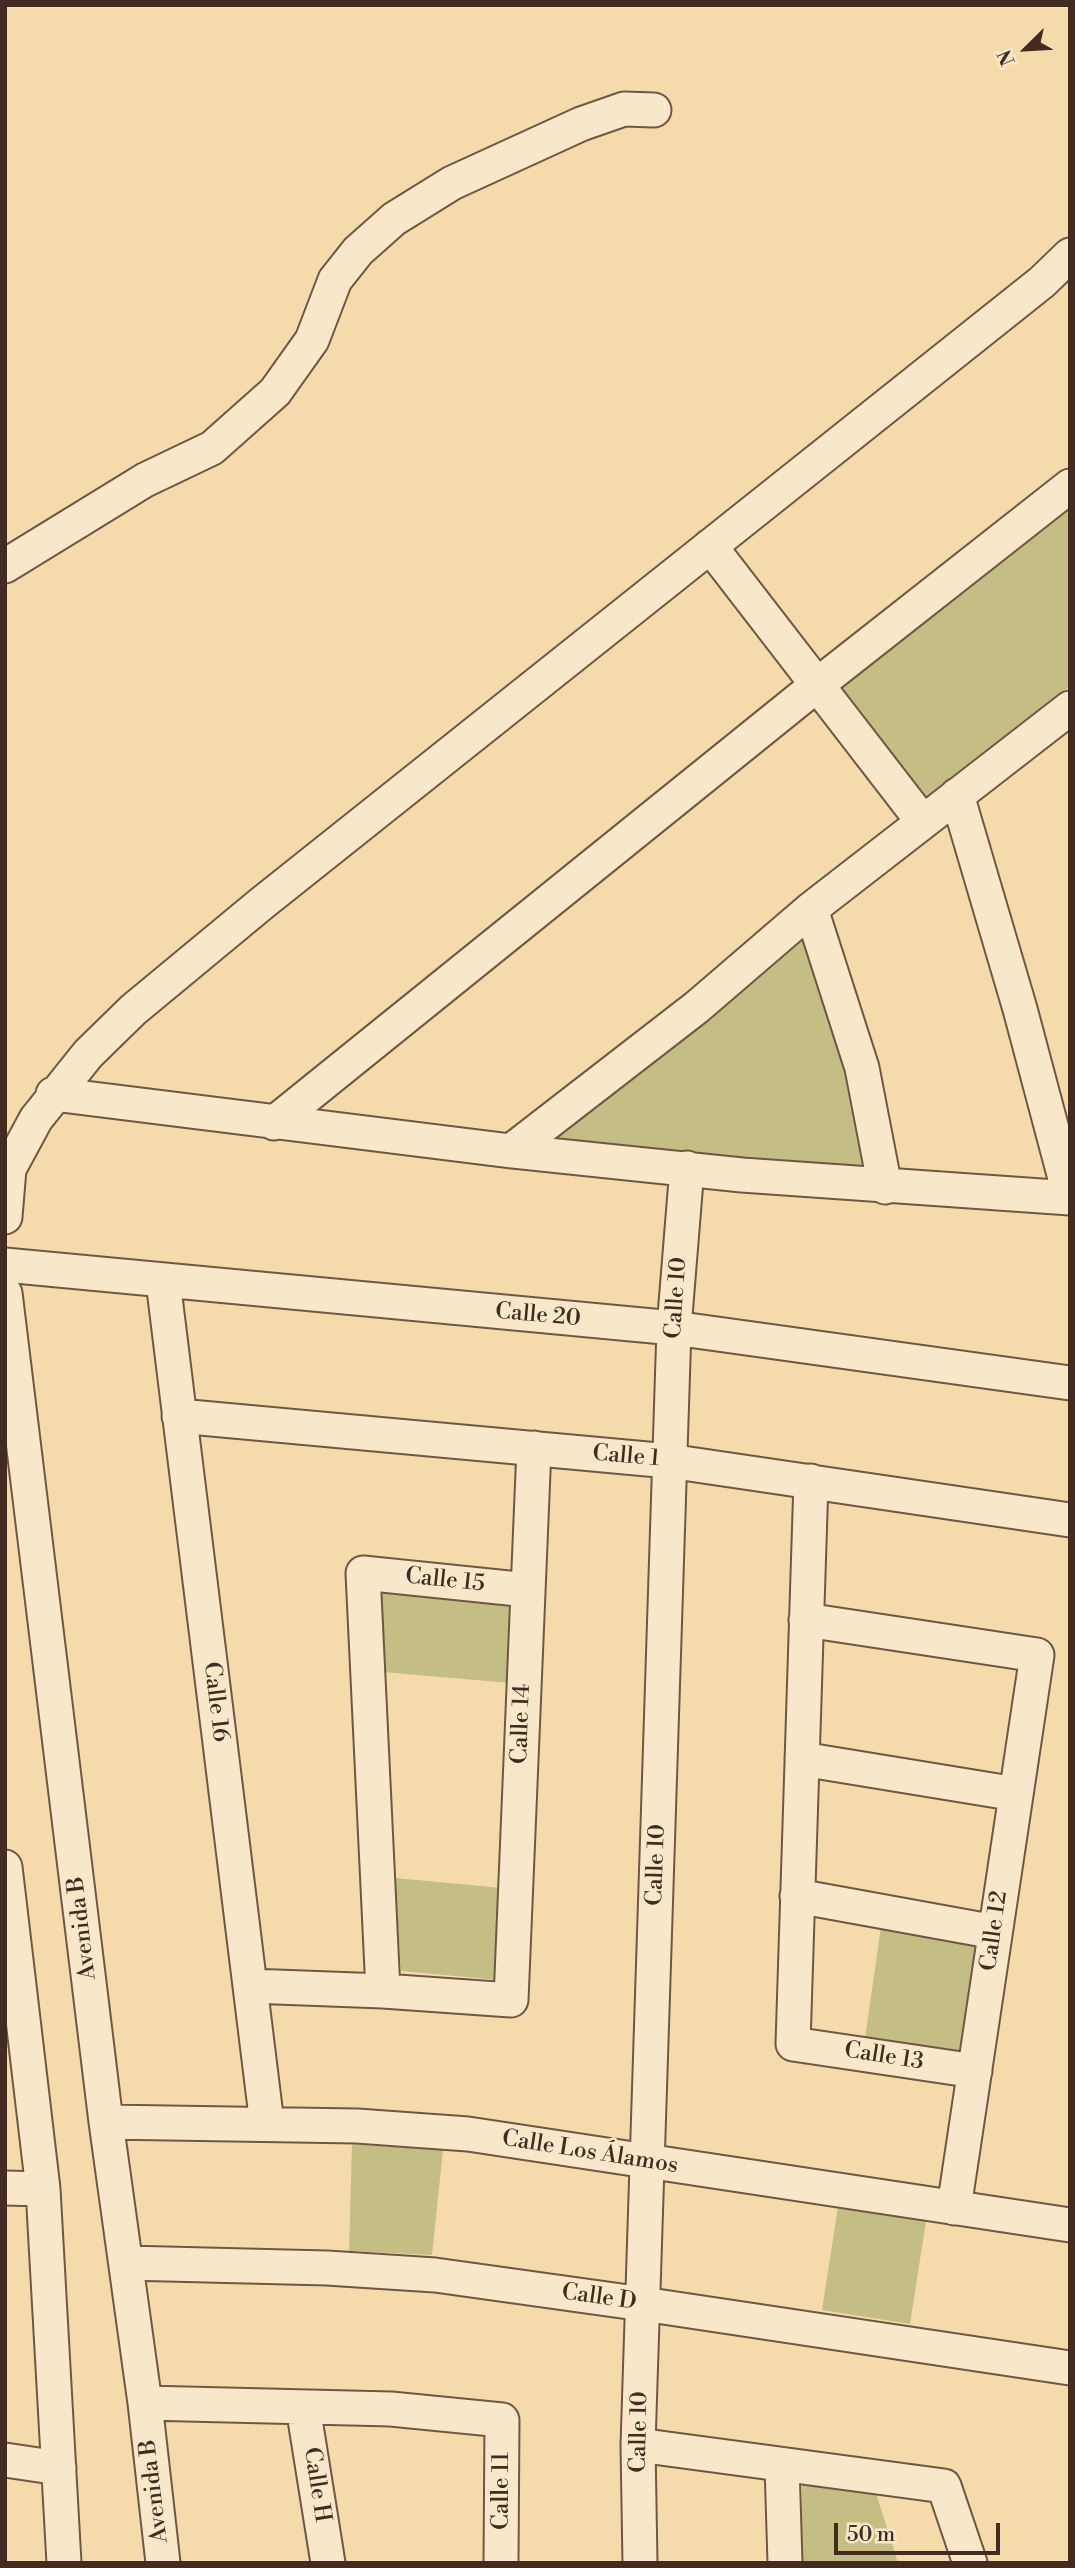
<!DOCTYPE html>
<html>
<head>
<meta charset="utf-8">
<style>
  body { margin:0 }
  #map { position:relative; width:1075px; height:2568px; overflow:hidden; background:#f5dbac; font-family:"Libre Bodoni",serif }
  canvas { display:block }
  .frame { position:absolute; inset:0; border:7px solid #432b21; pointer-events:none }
  .north { position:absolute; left:991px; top:14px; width:70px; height:70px; -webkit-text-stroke:5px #f8e8c9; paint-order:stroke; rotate:246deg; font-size:19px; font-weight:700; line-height:28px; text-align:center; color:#432b21 }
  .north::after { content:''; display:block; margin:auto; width:24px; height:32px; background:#432b21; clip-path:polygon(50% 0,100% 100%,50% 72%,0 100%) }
  .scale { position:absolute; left:834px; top:2523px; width:166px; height:32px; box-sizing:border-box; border:4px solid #432b21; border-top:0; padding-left:9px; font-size:21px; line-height:24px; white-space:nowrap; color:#432b21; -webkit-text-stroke:5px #f8e8c9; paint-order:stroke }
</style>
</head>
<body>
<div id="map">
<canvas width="1075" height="2568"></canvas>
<div class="frame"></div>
<div class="north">N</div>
<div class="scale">50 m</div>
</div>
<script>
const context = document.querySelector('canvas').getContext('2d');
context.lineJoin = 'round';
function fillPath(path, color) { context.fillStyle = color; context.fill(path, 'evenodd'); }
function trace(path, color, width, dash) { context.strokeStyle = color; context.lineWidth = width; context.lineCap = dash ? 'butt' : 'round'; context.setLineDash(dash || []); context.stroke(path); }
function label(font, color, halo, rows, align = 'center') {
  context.font = font + ' "Libre Bodoni",serif'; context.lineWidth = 5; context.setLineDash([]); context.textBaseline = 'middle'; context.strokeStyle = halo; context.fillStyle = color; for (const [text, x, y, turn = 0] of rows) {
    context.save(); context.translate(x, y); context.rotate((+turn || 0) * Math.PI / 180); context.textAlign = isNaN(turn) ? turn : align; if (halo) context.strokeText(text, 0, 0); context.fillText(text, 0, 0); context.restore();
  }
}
const green = new Path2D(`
  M1070 504V686L926 802 840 688Z
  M795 937 809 938 873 1157 854 1172 554 1141Z
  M381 1589 512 1601 510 1683 383 1672Z
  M395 1878 502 1888 499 1980 401 1971Z
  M881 1927 977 1945 964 2052 865 2038Z
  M352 2144 443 2150 432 2255 349 2251Z
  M838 2207 926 2221 910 2324 822 2310Z
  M802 2485 876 2493 898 2563H801Z`);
const minor = new Path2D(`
  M710 546 923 822
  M5 566 145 480 212 448 275 392 312 340 335 280 358 251 394 219 452 183 581 124 624 109 654 110
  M957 795 1020 1009 1070 1197
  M811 909 862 1068 885 1187
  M53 1094 511 1151 742 1175 1070 1198
  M274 1123 817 685 1070 486
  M511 1151 697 1007 811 909 1070 708
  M5 1217 9 1169 36 1119 88 1054 133 1010 261 904 1042 282 1070 255
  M5 1265 674 1328 1070 1383
  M163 1281 267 2124
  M5 1293 106 2122 145 2403 163 2563
  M179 1416 669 1461 1070 1520
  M811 1481 793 2044 975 2071
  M806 1620 1037 1655 954 2208
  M802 1759 1016 1794
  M5 1867 43 2189 64 2563
  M797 1896 995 1932
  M250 1986 383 1991 511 2000 534 1448
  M383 1991 363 1573 528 1590
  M106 2122 357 2126 468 2134 1070 2225
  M5 2188 43 2189
  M126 2263 327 2268 435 2275 643 2304 1070 2368
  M145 2403 391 2409 502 2420 501 2563
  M303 2407 328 2563
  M638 2445 944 2486 970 2563
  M5 2460 59 2468
  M782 2465 785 2563
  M640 2563 638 2445 674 1328 687 1168`);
const streetNames = [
  ["Calle 10",677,1298,-86],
  ["Calle 20",538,1316,5],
  ["Calle 1",626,1457,5],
  ["Calle 15",445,1581,6],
  ["Calle 16",215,1702,83],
  ["Calle 14",522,1724,-88],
  ["Calle 10",657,1865,-88],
  ["Avenida B",83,1928,-97],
  ["Calle 12",995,1931,-82],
  ["Calle 13",884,2057,9],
  ["Calle Los Álamos",590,2153,9],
  ["Calle D",599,2298,8],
  ["Calle 10",640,2432,-89],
  ["Calle H",316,2485,81],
  ["Avenida B",155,2491,-97],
  ["Calle 11",502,2491,-90]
];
fillPath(green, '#c4bd84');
trace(minor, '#705744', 37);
trace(minor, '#f8e8c9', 33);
label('23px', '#432b21', '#f8e8c9', streetNames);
</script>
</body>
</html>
